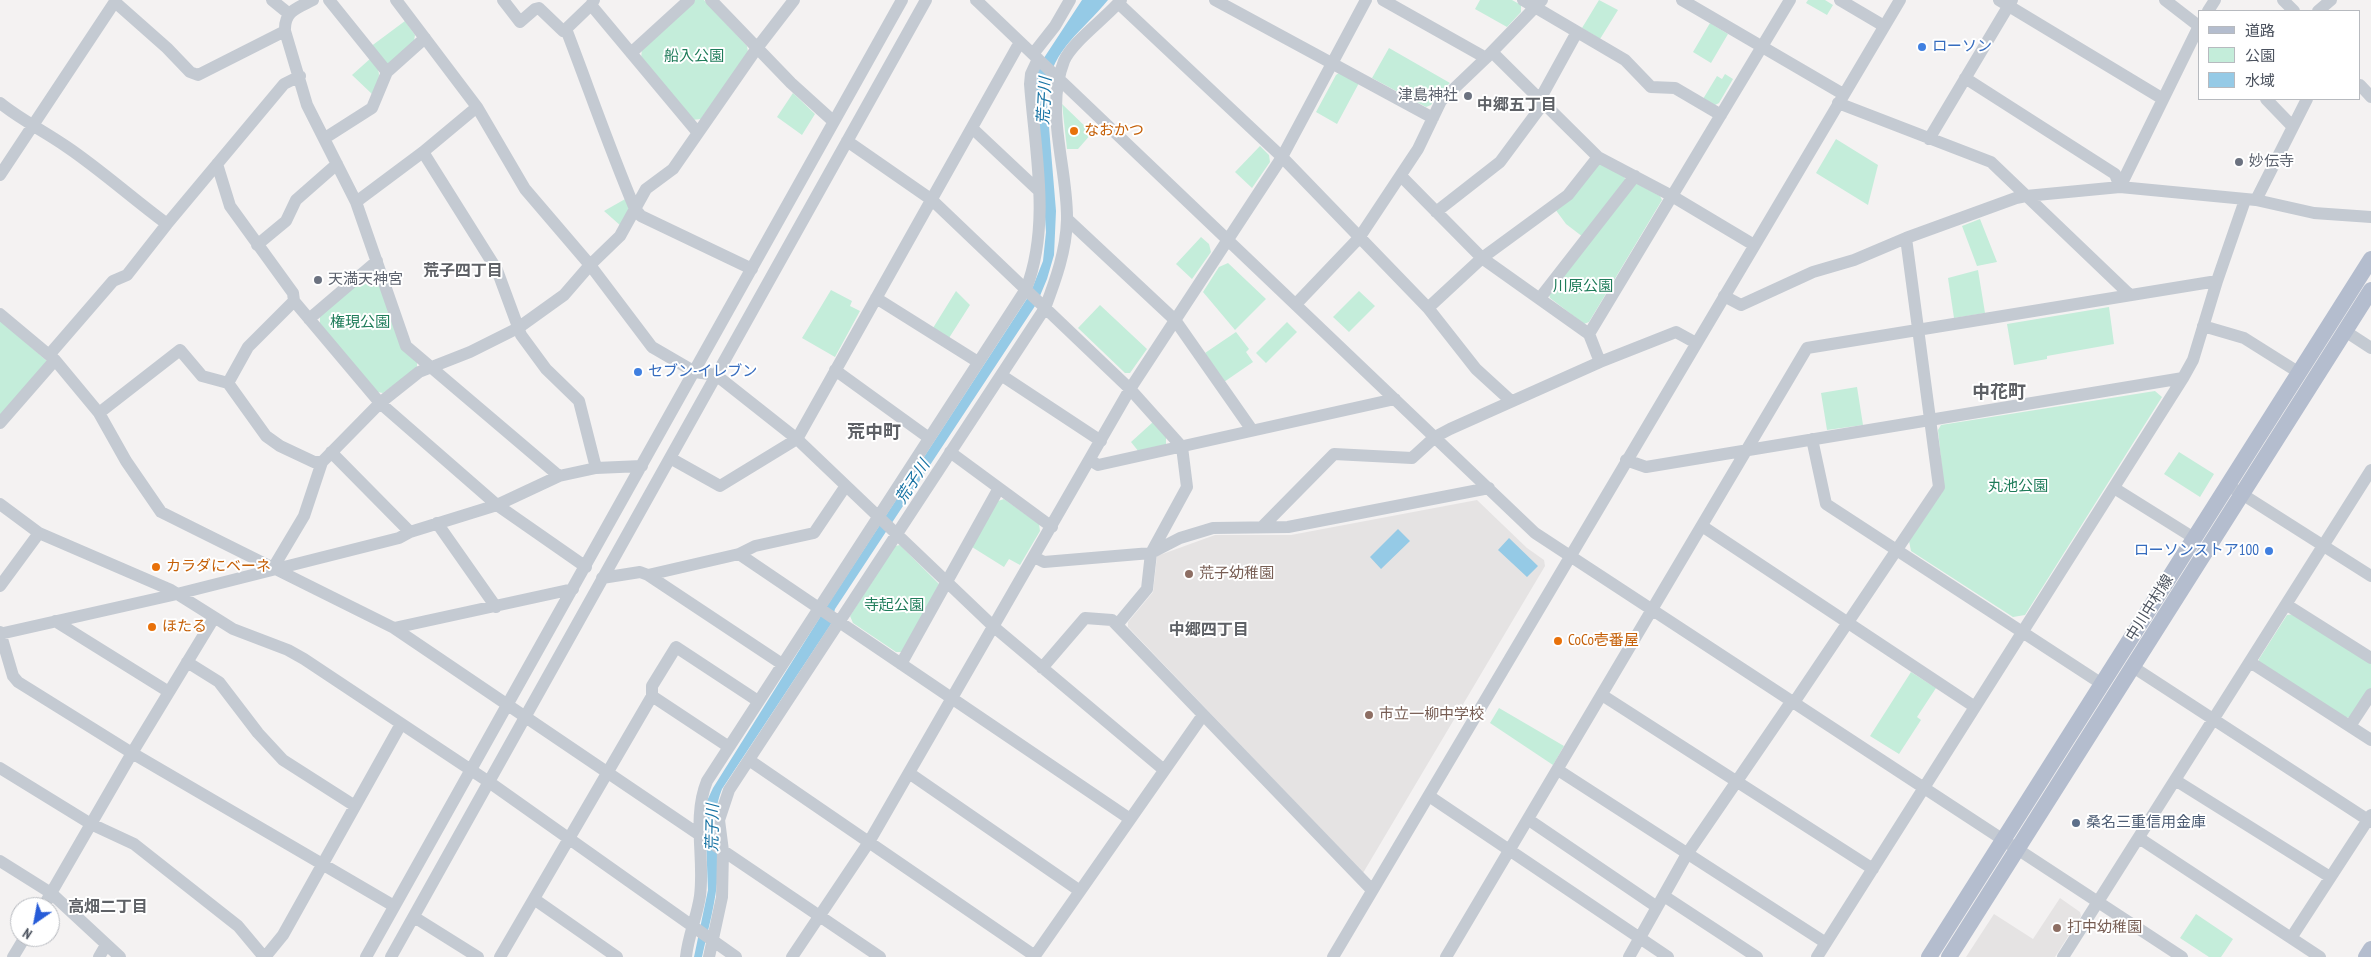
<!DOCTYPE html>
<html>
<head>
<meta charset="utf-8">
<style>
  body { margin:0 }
  #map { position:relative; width:2371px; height:957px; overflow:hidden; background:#f4f2f2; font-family:"PT Sans Narrow","Noto Sans JP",sans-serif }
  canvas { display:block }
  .legend { position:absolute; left:2198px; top:10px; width:162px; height:90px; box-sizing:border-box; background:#fff; border:1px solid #b7babf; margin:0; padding:6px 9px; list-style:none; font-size:15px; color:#4b525e }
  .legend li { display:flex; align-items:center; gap:10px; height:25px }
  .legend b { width:25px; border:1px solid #b7babf }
  .north { position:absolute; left:10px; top:897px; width:50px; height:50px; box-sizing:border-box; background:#fff; border:1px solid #b7babf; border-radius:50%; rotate:213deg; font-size:14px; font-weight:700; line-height:20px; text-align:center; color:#4b525e }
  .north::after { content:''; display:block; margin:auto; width:18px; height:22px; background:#275cd8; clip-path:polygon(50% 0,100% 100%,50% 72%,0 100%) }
</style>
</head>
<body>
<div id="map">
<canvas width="2371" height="957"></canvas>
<ul class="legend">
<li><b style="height:6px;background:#b4bdce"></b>道路</li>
<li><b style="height:14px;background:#c4edda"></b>公園</li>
<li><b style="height:14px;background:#95cae6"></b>水域</li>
</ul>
<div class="north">N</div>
</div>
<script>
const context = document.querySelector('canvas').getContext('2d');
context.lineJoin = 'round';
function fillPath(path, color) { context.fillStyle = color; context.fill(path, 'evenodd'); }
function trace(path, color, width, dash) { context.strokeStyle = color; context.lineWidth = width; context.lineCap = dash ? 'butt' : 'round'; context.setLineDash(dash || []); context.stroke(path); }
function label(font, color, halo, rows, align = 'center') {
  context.font = font + ' "PT Sans Narrow","Noto Sans JP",sans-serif'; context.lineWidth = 4; context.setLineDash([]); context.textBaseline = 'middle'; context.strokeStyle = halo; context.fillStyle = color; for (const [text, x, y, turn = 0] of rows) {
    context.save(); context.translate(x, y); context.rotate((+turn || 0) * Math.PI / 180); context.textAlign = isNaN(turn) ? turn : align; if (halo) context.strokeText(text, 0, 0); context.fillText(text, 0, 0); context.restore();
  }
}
const education = new Path2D(`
  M1477 500 1527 548 1544 560 1545 566 1363 873 1128 627V622L1153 592 1157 556 1215 535H1291Z
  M2060 898 2080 912 2081 916 2055 957H1966L1994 914 2033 939Z`);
const green = new Path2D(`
  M694 0H704L747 46 748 52 701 119 692 120 641 59 642 48Z
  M1480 0H1512L1521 5V12L1507 27 1475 9Z
  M1599 0 1618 10 1600 39 1582 28Z
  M1808 0H1825L1833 5 1827 15 1806 3Z
  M405 21 415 35 414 41 389 63H384L370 47Z
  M1710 23 1728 34 1711 63 1693 52Z
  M1389 48 1450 83 1436 96 1431 105 1426 107 1372 78Z
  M371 58C383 74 380 77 372 94L352 75Z
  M1340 72 1359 83 1337 124 1316 112 1336 75Z
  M1725 74 1733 79 1719 103 1715 105 1703 99 1717 76 1722 79Z
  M793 93 815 114 802 135 777 117Z
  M1062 104 1092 133 1078 149H1067Z
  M1836 139 1878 165 1868 205 1816 173Z
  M1260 146 1269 155 1270 162 1252 188 1235 172Z
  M1596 164H1601L1624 176 1626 182 1583 237 1566 224 1555 209Z
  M1636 183 1660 196 1662 200 1589 322 1584 324 1550 298 1548 292Z
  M627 198C632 209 627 216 621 226L604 211Z
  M1980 219 1997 262 1977 266 1962 226Z
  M1201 237 1209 244 1211 252 1192 279 1176 264Z
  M1228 263 1266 299 1235 330 1203 292 1219 267Z
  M1978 270 1985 313 1954 318 1948 278Z
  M367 274 377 277 417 362V368L383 393 377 392 320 325V314Z
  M831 290 852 301 850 306 860 311 835 357 802 338Z
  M956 291 970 305 949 338 933 328Z
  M1359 291 1375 306 1349 332 1333 317Z
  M1100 305 1147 349 1130 373H1125L1078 328Z
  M2109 307 2114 344 2047 356V359L2014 365 2007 324Z
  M0 320 48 362 0 416Z
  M1287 322 1297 332 1266 363 1256 353Z
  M1236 332 1249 349 1246 352 1253 362 1224 382 1205 353Z
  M1857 387 1863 425 1827 430 1821 393Z
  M2155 391 2162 397 2025 615 2013 617 1911 551 1909 541 1944 489 1938 430 1941 425Z
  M1153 422 1166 437V446L1139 452 1131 442Z
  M2179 452 2214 474 2200 497 2164 474Z
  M1004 499 1039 524 1040 531 1020 565 1009 559 1004 567 972 547 998 501Z
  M900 545 939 584 904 652H896L853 623 850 616 895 546Z
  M2294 614 2371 664V688L2352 717 2344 718 2259 663V659L2287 615Z
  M1911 672 1936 688 1917 717 1921 720 1899 754 1870 736Z
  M1499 708 1564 746 1553 765 1490 723Z
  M2196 914 2233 939 2221 957H2209L2180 938Z`);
const water = new Path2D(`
  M1082 0H1108C1082 32 1054 47 1046 91L1056 211 1054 255 1047 279 1037 303 835 609 831 624 722 789C709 822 720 841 718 873 716 902 708 929 702 957H694L708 890 705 815 706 803 713 788 827 606 1030 294 1043 261 1046 232 1036 87 1038 67Z
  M1398 529 1410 541 1381 569 1370 557Z
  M1509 538 1538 566 1527 577 1498 550Z`);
const minor = new Path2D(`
  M272 0 288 13
  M329 0 387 72
  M396 0 477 107 525 189 590 265 652 347 695 372 716 375 797 439 994 627 1164 770
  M503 0 520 22 535 9 539 8 563 31 566 29C589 89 610 150 635 209L641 216 752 269
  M594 0 591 5 698 133
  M711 0 791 83 833 121
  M976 0 1535 533 2182 957
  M1215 0 1433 118
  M1383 0 1486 58
  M1523 0 1625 60 1651 87 1675 88 1721 115
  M1682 0 1843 94
  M1840 0 1884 26
  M1999 0 2163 99
  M2165 0 2200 27
  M2283 0 2294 11
  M115 2 167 48 190 72 198 75 285 31C284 11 297 8 313 0
  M1118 3 1282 157 1428 308 1476 369 1511 401
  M2208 11 2215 0
  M2318 11 2331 0
  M566 29 591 5
  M285 31 307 105 356 202 406 346 559 476
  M1492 52 1598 157 1672 196 1754 245
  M631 53 689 0
  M1033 54 1055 26 1070 0
  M1965 78 2115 174 2120 187 2200 24
  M2360 85 2371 97
  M2266 99 2293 127
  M1539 101 1577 32
  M0 103C21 120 44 131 67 147 101 170 133 199 167 224
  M1838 103 1991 162 2130 295
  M972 128 1039 191
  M325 138 372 108 387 72 425 38
  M1929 139 2012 0
  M847 141 932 200 1130 389 1182 447 1187 487 1151 553 1147 589 1117 625
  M423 152 497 270 521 335 546 369 579 401 596 468
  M217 164 230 206 293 293 294 301 380 403 497 505 586 567
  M0 175 116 0
  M1401 176 1482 258 1589 334 1600 362
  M2256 200 2307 99
  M356 202 423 152 477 107
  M1436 212 1500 162 1543 104
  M1067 219 1175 320 1252 430
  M257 245 286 221 296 200 337 164
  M1724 296 1741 305 1813 272 1854 260 1906 238 2016 198 2026 196 2120 187 2256 200 2314 213 2371 217
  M876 298 978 362
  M1540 298 1635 176
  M1296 304 1359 238 1418 149 1441 101 1486 58 1542 0
  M1428 308 1482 258 1568 195 1598 157
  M0 314 55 360 99 413 126 461 161 512 394 628 880 957
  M309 319 377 261
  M2203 326 2244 338 2298 372
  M2345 331 2371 348
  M1589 334 1790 0
  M49 355 113 281 127 275 167 224 284 84 300 76
  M835 370 929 438
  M1001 375 1101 441
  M228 383 248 347 294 301
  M99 413 180 350 202 376 228 383 266 436 280 446 314 462H322
  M0 423 55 360
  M1812 439 1826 504 2102 684
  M331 452 410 532
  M950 452 1052 527
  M670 458 720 486 797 439 1020 42
  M1090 460 1098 465 1395 399
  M1626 460 1646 467 2183 378
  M2114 488 2194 538
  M2234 489 2371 576
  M0 504 39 533 171 590 233 629 288 650 304 659 489 782 736 957
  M437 523 496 607
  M1702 526 1975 707
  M1262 527 1334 454 1412 458 1435 437 1450 429 1600 362 1676 332 1696 343
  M739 554 1130 819
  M1034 557 1044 562 1151 553 1180 538 1213 528 1288 527 1489 488
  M273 568 304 516 322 462 380 403 419 372 470 352 518 328 564 295 590 265 620 236 646 189 673 169 757 48 794 0
  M648 575 782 664
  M602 578 640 572 648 575 739 554 755 546 814 533 845 487
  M0 586 39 533
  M2287 605 2371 658
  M55 621 169 692
  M394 628 573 589
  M0 632 13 676 18 682 132 753 394 906
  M0 634 177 594 399 538 410 532 497 505 559 476 596 468 642 466
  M187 662 219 682 258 733 283 760 355 806
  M2250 662 2371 740
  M901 664 999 488
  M2133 667 2371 822
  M1042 668 1085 618 1112 620 1372 890
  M1602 695 1873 869
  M652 696V686L676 647 758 701
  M1793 704 1939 487 1906 238
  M2350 726 2371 694
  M749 760 1035 956
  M0 768 91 824 134 844 238 926 264 957
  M1558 770 1826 943
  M909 773 1080 891
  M2175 780 2330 877
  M1429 796 1668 957
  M1529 820 1657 907
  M2139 838 2320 957
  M0 861 51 893 120 957
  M1664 896 1757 957
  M534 899 617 957
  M43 907 132 753 214 618
  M414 917 478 957
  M2291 938 2371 815
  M13 957 25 937
  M99 957 106 945
  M265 957 283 935 401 724
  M366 957 902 0
  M391 957 926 0
  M500 957 652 696 729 747
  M686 957C688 936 697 917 700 896 705 858 692 818 707 781L1026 289C1051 225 1035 151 1030 84L1031 74 1038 59
  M709 957 722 897 723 851 719 820 729 790 1045 308C1056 279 1066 251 1067 220 1068 168 1044 112 1064 61 1072 42 1106 18 1121 0
  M792 957 869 842 1130 389 1282 157 1366 0
  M1034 957 1203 715
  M1333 957 1900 0
  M1446 957 1807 348 2217 281
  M1629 957 1687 854 1791 702
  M1817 957 2183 378 2193 360 2217 281 2245 200
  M2063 957 2371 470`);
const major = new Path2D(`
  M1929 957 2371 259
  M1949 957 2371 290
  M2366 957 2371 949`);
const markers = [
  [1922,47,5,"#3f7fe0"],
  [1468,96,5,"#6b7280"],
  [1074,131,5,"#e8710a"],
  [2239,162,5,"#6b7280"],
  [318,280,5,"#6b7280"],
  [638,372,5,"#3f7fe0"],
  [2269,551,5,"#3f7fe0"],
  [156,567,5,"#e8710a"],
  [1189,574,5,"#8d6e63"],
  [152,627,5,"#e8710a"],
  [1558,641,5,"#e8710a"],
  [1369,715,5,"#8d6e63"],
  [2076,823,5,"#5c6f8a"],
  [2057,928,5,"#8d6e63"]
];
const shopNames = [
  ["ローソン",1932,47],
  ["セブン-イレブン",648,372],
  ["ローソンストア100",2259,551,"right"]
];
const parkNames = [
  ["船入公園",694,57],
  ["川原公園",1583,287],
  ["権現公園",360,323],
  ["丸池公園",2018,487],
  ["寺起公園",894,606]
];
const worshipNames = [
  ["津島神社",1458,96,"right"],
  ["妙伝寺",2249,162],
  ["天満天神宮",328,280]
];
const foodNames = [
  ["なおかつ",1084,131],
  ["カラダにベーネ",166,567],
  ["ほたる",162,627],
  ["CoCo壱番屋",1568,641]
];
const educationNames = [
  ["荒子幼稚園",1199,574],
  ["市立一柳中学校",1379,715],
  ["打中幼稚園",2067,928]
];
const streetNames = [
  ["中川中村線",2150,608,-58]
];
const serviceNames = [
  ["桑名三重信用金庫",2086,823]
];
const waterNames = [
  ["荒子川",1045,101,-87],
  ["荒子川",913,482,-57],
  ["荒子川",713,828,-89]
];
const neighbourhoodNames = [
  ["中郷五丁目",1517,105],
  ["荒子四丁目",463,271],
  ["中郷四丁目",1209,630],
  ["高畑二丁目",108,907]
];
const quarterNames = [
  ["中花町",1999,393],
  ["荒中町",874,433]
];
fillPath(education, '#e5e3e3');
fillPath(green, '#c4edda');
fillPath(water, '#95cae6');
trace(minor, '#c4cad2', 12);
trace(major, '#b4bdce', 16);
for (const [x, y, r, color] of markers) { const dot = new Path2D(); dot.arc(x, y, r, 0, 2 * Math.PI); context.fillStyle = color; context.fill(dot); trace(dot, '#fff', 2); }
label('15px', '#366cbe', '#fff', shopNames, 'left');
label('15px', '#1f7c5a', '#fff', parkNames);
label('15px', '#5b616d', '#fff', worshipNames, 'left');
label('15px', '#c56008', '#fff', foodNames, 'left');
label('15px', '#785e54', '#fff', educationNames, 'left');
label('15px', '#4b525e', '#fff', streetNames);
label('15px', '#4e5e75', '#fff', serviceNames, 'left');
label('italic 16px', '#1773a4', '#fff', waterNames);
label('bold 16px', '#5e6166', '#fff', neighbourhoodNames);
label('bold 18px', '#5e6166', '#fff', quarterNames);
</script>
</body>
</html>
